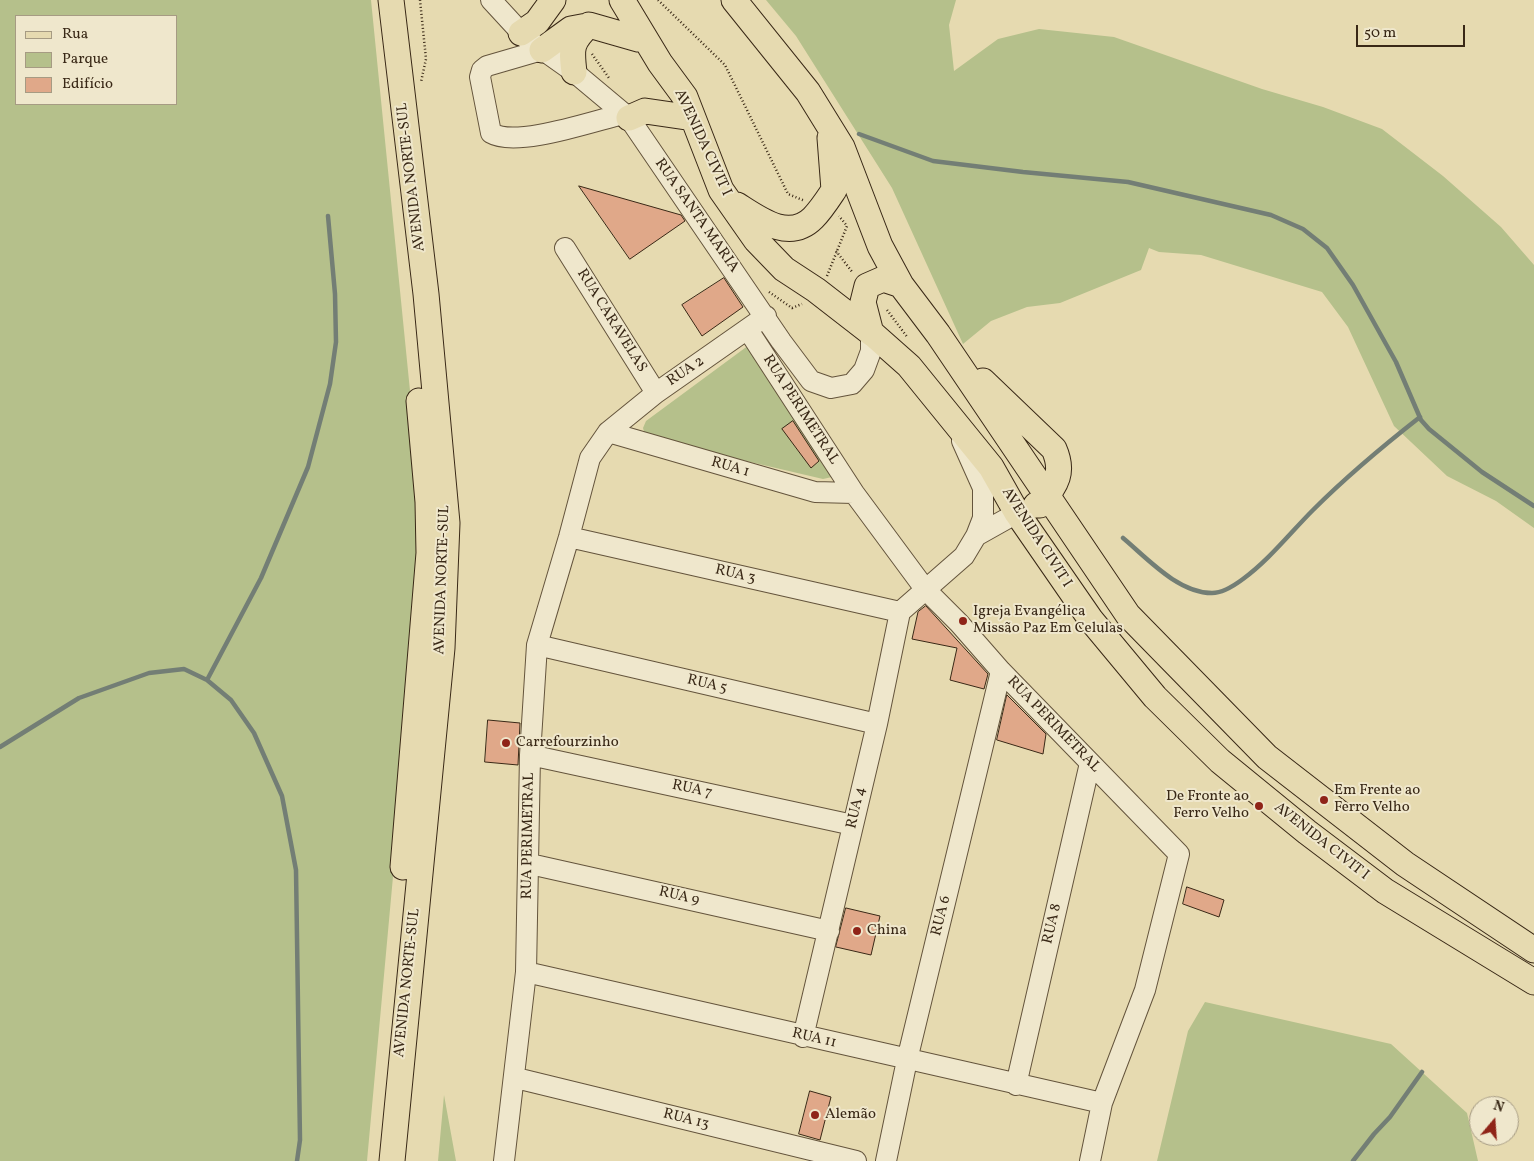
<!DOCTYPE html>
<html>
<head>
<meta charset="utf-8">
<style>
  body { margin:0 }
  #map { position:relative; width:1534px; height:1161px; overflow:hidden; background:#e6dab0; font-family:Vollkorn,serif }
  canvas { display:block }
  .legend { position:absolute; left:15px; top:15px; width:162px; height:90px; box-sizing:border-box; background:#efe7cc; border:1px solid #a69b83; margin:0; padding:6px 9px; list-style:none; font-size:15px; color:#392816 }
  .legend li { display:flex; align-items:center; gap:10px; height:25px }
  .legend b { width:25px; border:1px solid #a69b83 }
  .north { position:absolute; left:1469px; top:1096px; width:50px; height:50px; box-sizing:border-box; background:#efe7cc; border:1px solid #a69b83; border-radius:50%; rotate:18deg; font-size:14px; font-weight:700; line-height:20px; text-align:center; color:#392816 }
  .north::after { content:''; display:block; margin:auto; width:18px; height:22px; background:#8f2418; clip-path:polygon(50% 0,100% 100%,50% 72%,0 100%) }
  .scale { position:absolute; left:1356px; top:25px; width:109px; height:22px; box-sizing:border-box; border:2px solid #392816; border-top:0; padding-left:6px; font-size:15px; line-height:18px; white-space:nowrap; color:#392816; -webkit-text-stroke:4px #efe7cc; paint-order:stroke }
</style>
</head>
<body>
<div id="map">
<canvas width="1534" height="1161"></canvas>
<ul class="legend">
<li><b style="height:6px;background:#e6dab0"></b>Rua</li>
<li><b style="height:14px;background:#b5c08b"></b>Parque</li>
<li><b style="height:14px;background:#e0a889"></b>Edifício</li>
</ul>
<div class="north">N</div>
<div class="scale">50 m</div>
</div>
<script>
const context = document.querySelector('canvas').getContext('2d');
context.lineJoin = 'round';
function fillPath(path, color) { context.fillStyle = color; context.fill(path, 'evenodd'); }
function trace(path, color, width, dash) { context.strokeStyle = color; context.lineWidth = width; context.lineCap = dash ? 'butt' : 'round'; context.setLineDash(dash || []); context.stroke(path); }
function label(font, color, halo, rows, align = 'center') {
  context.font = font + ' Vollkorn,serif'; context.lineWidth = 4; context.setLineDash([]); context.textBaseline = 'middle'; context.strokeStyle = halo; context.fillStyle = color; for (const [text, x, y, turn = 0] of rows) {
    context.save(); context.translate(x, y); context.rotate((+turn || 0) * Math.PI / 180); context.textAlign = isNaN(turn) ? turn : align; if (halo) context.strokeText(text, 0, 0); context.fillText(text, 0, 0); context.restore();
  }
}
const green = new Path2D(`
  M0 0H371L417 461V614L367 1161H0ZM16 16H176V104H16Z
  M766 0H956L949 25 954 71 998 39 1039 29 1114 37 1262 89 1323 107 1382 129 1443 176 1501 227 1534 265V528L1496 501 1447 476 1394 426 1348 327 1322 292 1201 255 1159 252 1149 248 1141 270 1060 303 1027 307 991 321 963 344 892 188 796 36Z
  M749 345 832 477 823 479 652 439 645 435 643 428 646 421Z
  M1205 1002 1391 1044 1467 1113 1478 1161H1157L1188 1031Z
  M444 1095 456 1161H438Z`);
const stream = new Path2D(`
  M859 134 933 161 1023 172 1128 182 1271 215 1303 229 1327 248 1353 285 1396 362 1421 420 1429 429 1482 472 1534 506
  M1123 538C1147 558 1178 593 1212 593 1222 593 1235 585 1243 579 1269 560 1290 533 1313 510 1346 477 1383 446 1420 417
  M207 680 261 578 308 467 330 384 336 342 335 294 328 216
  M0 747 79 698 149 673 184 669 207 680 231 700 254 733 282 796 296 870 300 1140 297 1161
  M1353 1161 1374 1134 1390 1117 1422 1072`);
const building = new Path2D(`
  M579 186 681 215 685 221 630 259Z
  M724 278 743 307 702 336 682 305Z
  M793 421 819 461 811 468 782 429Z
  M926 606 988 674 984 689 950 680 957 648 912 639 918 612Z
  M1007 695 1046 734 1043 754 997 740Z
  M488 720 520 723 518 765 485 762Z
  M1187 887 1224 900 1219 917 1183 904Z
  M846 908 880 916 871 955 836 947Z
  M810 1091 831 1097 820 1140 799 1134Z`);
const path = new Path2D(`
  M420 0 426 59 421 82
  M658 0 725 65 788 194 805 201
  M592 54 609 78
  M836 251 853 273
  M827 276 847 226 839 216
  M769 292 792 308 802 304
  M887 310 908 338`);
const minor = new Path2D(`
  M491 0 526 38 574 72 629 118 781 341 811 381 831 388 852 384 864 370 871 351V333
  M542 50 487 66 482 70 480 77 491 133C516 148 593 121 623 114
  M565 248 656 393
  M748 330 854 493 925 589 959 623 1001 671 1179 854 1145 990 1102 1103 1090 1161
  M608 432 815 492 854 493
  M976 536 1017 513
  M569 537 900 612
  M537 645 877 724
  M530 755 853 825
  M530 864 829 931
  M526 972 1102 1103
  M803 1037 877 724 900 612 964 556 976 536 983 518V488L962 441
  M516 1078 856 1161
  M1016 1085 1090 763
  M504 1161 526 972 530 755 537 645 569 537 590 458 608 432 656 393 766 316
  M886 1161 907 1060 1001 671`);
const major = new Path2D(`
  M391 0 426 294 447 523 442 648 392 1161
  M622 0 660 63 685 97 721 190 756 240 784 269 816 290 874 335 909 366 991 467 1017 513 1091 620 1155 697 1220 761 1307 832 1385 891 1534 982
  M734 0 808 92 842 147 880 246 901 285 938 334 1128 615 1267 757 1405 864 1534 950
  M521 33 537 22 553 0
  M542 50 571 29 587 26
  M574 72C571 48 571 42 589 25L638 39
  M629 118 645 111 693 118
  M737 205C759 219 789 242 813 218 821 210 828 199 834 190L830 138
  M871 333 863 302 867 286 883 279 901 285
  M983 381 1054 449C1065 474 1055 485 1040 505H1036
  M403 867 429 553 428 502 419 401`);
const markers = [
  [963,621,5,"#8f2418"],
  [506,743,5,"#8f2418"],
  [1324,800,5,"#8f2418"],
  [1259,806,5,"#8f2418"],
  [857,931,5,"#8f2418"],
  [815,1115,5,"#8f2418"]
];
const streetNames = [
  ["AVENIDA CIVIT I",702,143,65],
  ["AVENIDA NORTE-SUL",412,177,-97],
  ["RUA SANTA MARIA",696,216,55],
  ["RUA CARAVELAS",611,321,58],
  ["RUA 2",686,372,-34],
  ["RUA PERIMETRAL",800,410,57],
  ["RUA 1",730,468,16],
  ["AVENIDA CIVIT I",1036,538,57],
  ["RUA 3",735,575,13],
  ["AVENIDA NORTE-SUL",443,580,-88],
  ["RUA 5",707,685,13],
  ["RUA PERIMETRAL",1053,725,46],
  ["RUA 7",692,790,12],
  ["RUA 4",857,808,-77],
  ["RUA PERIMETRAL",529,836,-89],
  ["AVENIDA CIVIT I",1321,842,38],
  ["RUA 9",679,897,13],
  ["RUA 6",942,916,-76],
  ["RUA 8",1053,924,-77],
  ["AVENIDA NORTE-SUL",408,983,-84],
  ["RUA 11",814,1039,13],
  ["RUA 13",686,1120,14]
];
const poiNames = [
  ["Igreja Evangélica",973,612],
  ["Missão Paz Em Celulas",973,629],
  ["Carrefourzinho",516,743],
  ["Em Frente ao",1334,791],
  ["Ferro Velho",1334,808],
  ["De Fronte ao",1249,797,"right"],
  ["Ferro Velho",1249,814,"right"],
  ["China",867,931],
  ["Alemão",825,1115]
];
fillPath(green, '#b5c08b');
trace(stream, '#737e75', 4.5);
fillPath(building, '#e0a889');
trace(building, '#392816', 1);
trace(minor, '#64543c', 22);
trace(major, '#392816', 27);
trace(path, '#392816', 2.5, [1, 2.5]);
trace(minor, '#efe7cc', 20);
trace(major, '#e6dab0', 25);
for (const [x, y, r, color] of markers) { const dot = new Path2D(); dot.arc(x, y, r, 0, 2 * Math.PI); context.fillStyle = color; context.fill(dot); trace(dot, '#efe7cc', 2); }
label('15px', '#392816', '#efe7cc', streetNames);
label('15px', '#392816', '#efe7cc', poiNames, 'left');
</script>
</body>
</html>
